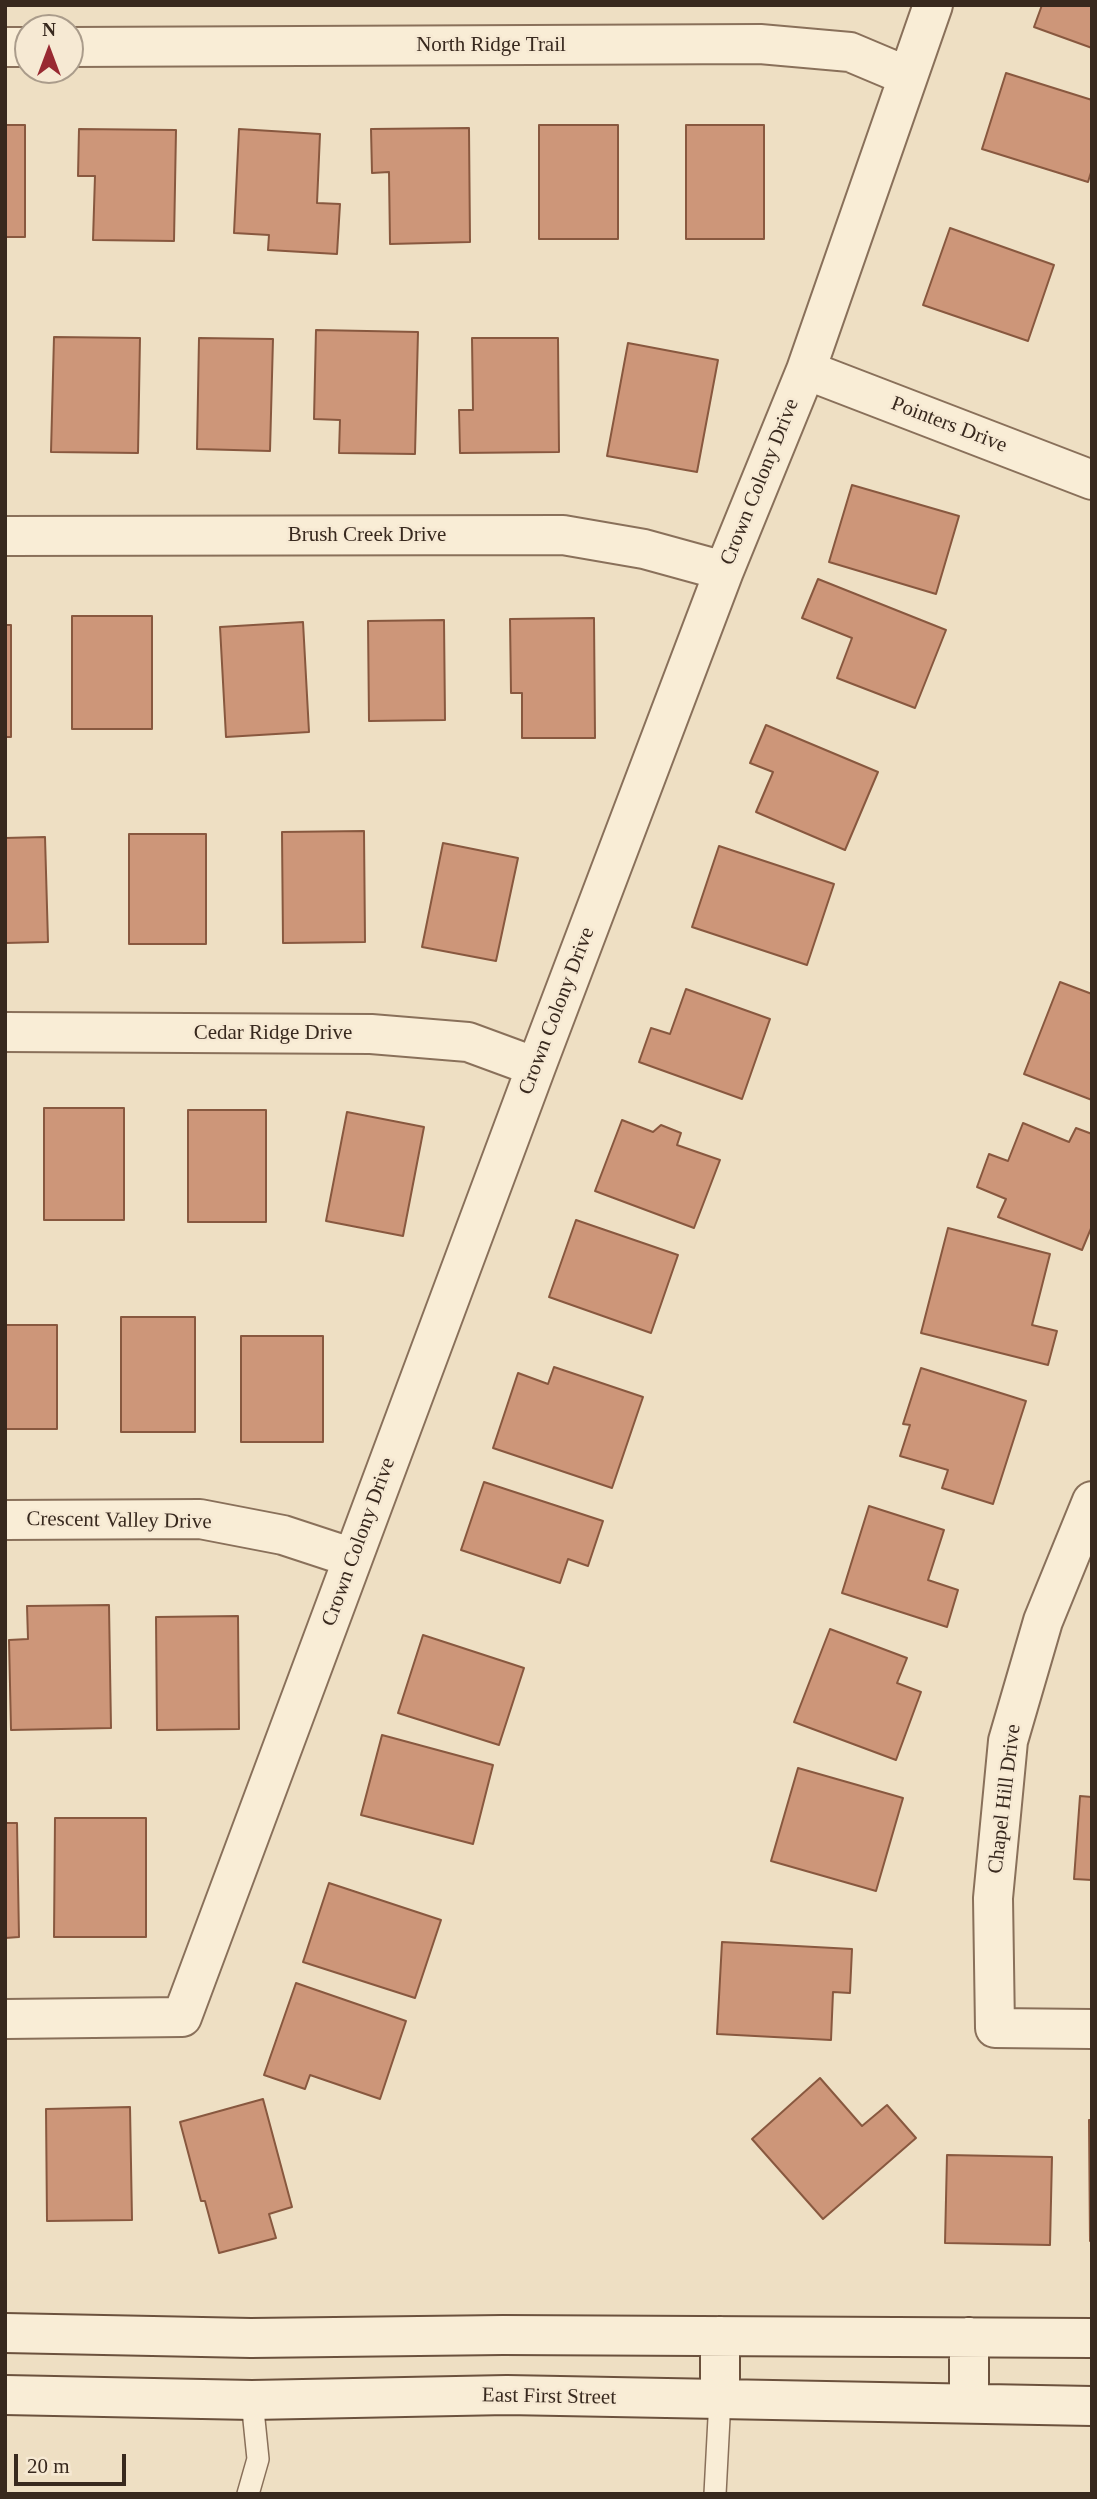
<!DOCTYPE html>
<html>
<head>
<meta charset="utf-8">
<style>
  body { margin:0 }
  #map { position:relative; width:1097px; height:2499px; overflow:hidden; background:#eedfc3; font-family:"Times New Roman",serif }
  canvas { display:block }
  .frame { position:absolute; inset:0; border:7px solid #38291e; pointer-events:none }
  .north { position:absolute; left:14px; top:14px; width:70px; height:70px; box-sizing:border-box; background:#f6e9d3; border:2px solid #aa9c8b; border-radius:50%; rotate:0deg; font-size:19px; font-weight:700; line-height:28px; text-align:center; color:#38291e }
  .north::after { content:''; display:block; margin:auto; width:24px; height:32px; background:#982931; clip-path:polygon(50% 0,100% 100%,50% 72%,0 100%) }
  .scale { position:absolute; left:14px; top:2454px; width:112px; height:32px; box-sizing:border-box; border:4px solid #38291e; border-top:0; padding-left:9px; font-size:21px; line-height:24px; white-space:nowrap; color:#38291e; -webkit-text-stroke:5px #f6e9d3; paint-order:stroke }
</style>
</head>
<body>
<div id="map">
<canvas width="1097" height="2499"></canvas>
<div class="frame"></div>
<div class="north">N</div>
<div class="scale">20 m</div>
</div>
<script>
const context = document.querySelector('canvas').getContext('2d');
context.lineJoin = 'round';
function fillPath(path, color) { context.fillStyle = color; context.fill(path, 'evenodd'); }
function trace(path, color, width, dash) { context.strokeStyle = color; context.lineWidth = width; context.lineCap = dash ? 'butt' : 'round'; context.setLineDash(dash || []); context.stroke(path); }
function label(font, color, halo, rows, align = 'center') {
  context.font = font + ' "Times New Roman",serif'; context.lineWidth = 5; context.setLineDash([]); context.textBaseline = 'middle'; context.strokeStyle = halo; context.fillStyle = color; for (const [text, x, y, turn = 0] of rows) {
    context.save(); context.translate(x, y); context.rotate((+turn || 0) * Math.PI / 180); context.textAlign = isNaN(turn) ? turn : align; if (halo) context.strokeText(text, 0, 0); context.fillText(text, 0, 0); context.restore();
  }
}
const building = new Path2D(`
  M1042 5H1092V48L1034 27Z
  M1006 73 1092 100V169L1088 182 982 149Z
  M5 125H25V237H5Z
  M539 125H618V239H539Z
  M686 125H764V239H686Z
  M469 128 470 242 390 244 389 172 372 173 371 129Z
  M79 129 176 130 174 241 93 240 95 176H78Z
  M239 129 320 134 317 203 340 204 337 254 268 250 269 235 234 233Z
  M950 228 1054 265 1028 341 923 305Z
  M316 330 418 332 415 454 339 453 340 420 314 419Z
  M54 337 140 338 138 453 51 452Z
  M199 338 273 339 270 451 197 449Z
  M472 338H558L559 452 460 453 459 410H473Z
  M628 343 718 360 697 472 607 456Z
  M852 485 959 516 936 594 829 562Z
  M818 579 946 630 915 708 837 678 852 638 802 618Z
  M72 616H152V729H72Z
  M594 618 595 738H522V693H511L510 619Z
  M444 620 445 720 369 721 368 621Z
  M303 622 309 732 226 737 220 627Z
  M5 625H11V737H5Z
  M766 725 878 772 845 850 756 812 773 772 750 763Z
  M364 831 365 942 283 943 282 832Z
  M129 834H206V944H129Z
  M45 837 48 942 5 943V838Z
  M443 843 518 858 496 961 422 947Z
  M719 846 834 884 807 965 692 927Z
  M1060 982 1092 994V1100L1024 1074Z
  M686 989 770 1019 742 1099 639 1062 651 1028 670 1034Z
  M44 1108H124V1220H44Z
  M188 1110H266V1222H188Z
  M347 1112 424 1127 403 1236 326 1221Z
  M622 1120 653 1132 661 1125 681 1133 677 1145 720 1160 694 1228 595 1191Z
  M1023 1123 1069 1142 1076 1128 1092 1134V1226L1082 1250 998 1217 1006 1199 977 1187 989 1154 1008 1161Z
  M576 1220 678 1255 651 1333 549 1297Z
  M948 1228 1050 1254 1032 1325 1057 1331 1048 1365 921 1333Z
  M121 1317H195V1432H121Z
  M5 1325H57V1429H5Z
  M241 1336H323V1442H241Z
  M554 1367 643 1397 612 1488 493 1448 518 1373 548 1384Z
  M921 1368 1026 1401 993 1504 942 1488 948 1470 900 1456 910 1425 903 1424Z
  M484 1482 603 1521 588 1566 568 1559 560 1583 461 1550Z
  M869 1506 944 1530 928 1580 958 1590 947 1627 842 1593Z
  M109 1605 111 1728 11 1730 9 1640 28 1639 27 1606Z
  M238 1616 239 1729 157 1730 156 1617Z
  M830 1629 907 1658 897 1683 921 1692 896 1760 794 1722Z
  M423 1635 524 1668 499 1745 398 1713Z
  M382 1735 493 1765 473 1844 361 1815Z
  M798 1768 903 1798 876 1891 771 1861Z
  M1080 1796 1092 1797V1880L1074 1879Z
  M55 1818H146V1937H54Z
  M5 1823H17L19 1937 5 1938Z
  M329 1883 441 1920 415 1998 303 1962Z
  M722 1942 852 1949 850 1993 833 1992 831 2040 717 2034Z
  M296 1983 406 2021 380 2099 310 2075 305 2089 264 2075Z
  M820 2078 862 2126 887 2105 916 2138 823 2219 752 2139Z
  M263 2099 292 2207 269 2214 276 2238 219 2253 205 2201H201L180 2122Z
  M130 2107 132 2220 47 2221 46 2109Z
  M1089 2120H1092V2241H1090Z
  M947 2155 1052 2157 1050 2245 945 2243Z`);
const lane = new Path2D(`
  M248 2494 258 2459 252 2400
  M715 2494 720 2399`);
const street = new Path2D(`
  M5 47H28
  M70 47 760 44 850 52 907 76
  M806 370 1092 480
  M5 536 563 535 644 549 724 571
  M5 1032 371 1034 468 1042 536 1067
  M1092 1501 1043 1621 1008 1741 993 1898 995 2028 1092 2029
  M5 1520 200 1519 283 1535 353 1558
  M5 2019 182 2017 536 1067 724 571 806 370 933 5`);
const secondary = new Path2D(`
  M5 2333 251 2338 503 2335 1092 2338
  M720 2336V2399
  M5 2395 252 2400 507 2395 1092 2406
  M969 2403V2337`);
const streetNames = [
  ["North Ridge Trail",491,45],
  ["Pointers Drive",949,425,21],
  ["Crown Colony Drive",760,482,-68],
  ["Brush Creek Drive",367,535],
  ["Crown Colony Drive",557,1011,-69],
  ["Cedar Ridge Drive",273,1033],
  ["Crescent Valley Drive",119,1521,1],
  ["Crown Colony Drive",359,1542,-70],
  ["Chapel Hill Drive",1005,1799,-83],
  ["East First Street",549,2397,1]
];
fillPath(building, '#cd9679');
trace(building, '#88583f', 2);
trace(lane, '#89705a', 24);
trace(street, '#89705a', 42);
trace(secondary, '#6b513d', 42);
trace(lane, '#f9edd6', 21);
trace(street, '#f9edd6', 38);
trace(secondary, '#f9edd6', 38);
label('21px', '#38291e', '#f6e9d3', streetNames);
</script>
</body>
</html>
